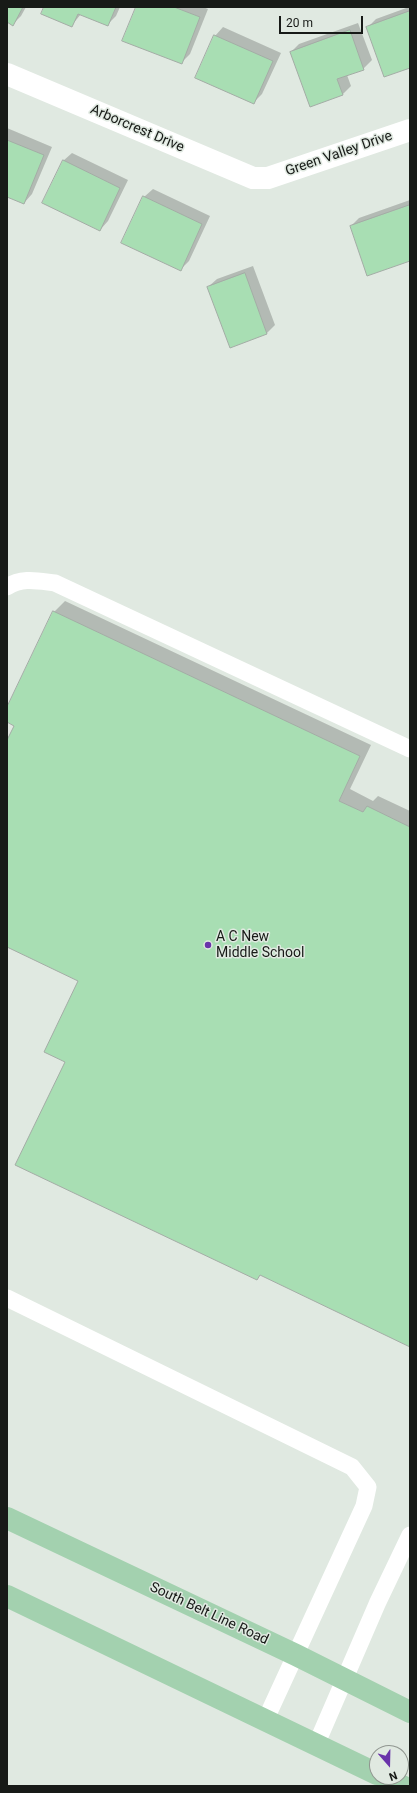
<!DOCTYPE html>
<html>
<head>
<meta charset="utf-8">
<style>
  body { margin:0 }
  #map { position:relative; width:417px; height:1793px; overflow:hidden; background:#e0e9e1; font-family:Roboto,sans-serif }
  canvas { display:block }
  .frame { position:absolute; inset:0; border:8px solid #171a17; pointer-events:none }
  .north { position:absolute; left:369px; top:1745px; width:40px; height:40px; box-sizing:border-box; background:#e0e9e1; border:1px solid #909690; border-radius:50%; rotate:160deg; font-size:11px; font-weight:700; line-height:16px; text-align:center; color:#171a17 }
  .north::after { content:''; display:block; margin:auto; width:14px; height:18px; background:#6933aa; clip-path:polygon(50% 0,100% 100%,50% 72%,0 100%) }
  .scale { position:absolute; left:279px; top:16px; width:84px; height:18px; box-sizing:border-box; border:2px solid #171a17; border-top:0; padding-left:5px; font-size:12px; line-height:14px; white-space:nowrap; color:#171a17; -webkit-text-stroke:3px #e0e9e1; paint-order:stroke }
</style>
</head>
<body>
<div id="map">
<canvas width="417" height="1793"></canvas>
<div class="frame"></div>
<div class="north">N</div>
<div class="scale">20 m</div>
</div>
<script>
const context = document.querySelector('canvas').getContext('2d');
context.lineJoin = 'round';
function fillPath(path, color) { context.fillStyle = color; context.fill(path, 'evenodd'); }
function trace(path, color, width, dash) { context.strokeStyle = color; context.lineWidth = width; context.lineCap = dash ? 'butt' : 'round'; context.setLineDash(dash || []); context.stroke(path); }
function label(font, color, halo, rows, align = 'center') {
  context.font = font + ' Roboto,sans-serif'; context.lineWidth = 3; context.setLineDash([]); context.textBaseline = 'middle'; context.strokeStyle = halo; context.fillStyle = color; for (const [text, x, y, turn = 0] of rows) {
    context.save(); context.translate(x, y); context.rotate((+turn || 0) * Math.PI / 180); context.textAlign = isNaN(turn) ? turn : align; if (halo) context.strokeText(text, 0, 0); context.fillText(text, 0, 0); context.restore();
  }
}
const shadow = new Path2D(`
  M7 7H26L21 16 13 24 7 21Z
  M45 7H120L116 16 108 24 81 14 72 25Z
  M137 7H203L208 9 190 54 181 63Z
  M409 7H410V67L367 28 376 19Z
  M358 23 372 60 363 69 347 75 351 86 343 94 291 52 299 44Z
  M223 27 281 53 262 94 253 103 215 36Z
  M7 128 52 147 32 194 24 203 7 196Z
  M72 153 128 180 108 221 100 230 63 161Z
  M153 189 210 216 189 261 180 270 144 197Z
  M410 200V260L351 226 359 218Z
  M253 266 275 325 267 333 208 287 217 279Z
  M65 601 371 745 350 789 373 801 378 796 410 811V1346L261 1274 257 1279 66 1062 80 980 7 946V742L15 725 7 721V709L54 612Z`);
const building = new Path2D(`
  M7 7H23L13 26 7 22Z
  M44 7H116L108 26 78 14 72 27 41 14Z
  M136 7H174L200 17 182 64 122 41Z
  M410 11V68L384 77 366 27Z
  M350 30 364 70 337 79 343 95 310 107 290 52Z
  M214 35 273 61 254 104 195 78Z
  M7 140 44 155 24 204 7 197Z
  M63 160 120 188 100 231 42 203Z
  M143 196 202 224 181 271 121 243Z
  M410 205V261L367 276 350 226Z
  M245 273 267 334 230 348 207 287Z
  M53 611 360 756 339 801 363 812 367 806 410 827V1347L260 1275 257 1280 15 1165 65 1062 44 1052 78 981 7 947V740L14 726 7 722V707Z`);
const lane = new Path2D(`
  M7 587C22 577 38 581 55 583L410 749
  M7 1298 352 1467 368 1487 364 1506 265 1721
  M316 1745 377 1604 410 1535`);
const street = new Path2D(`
  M7 74 253 178H268L410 130`);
const primary = new Path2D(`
  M7 1518 296 1655 410 1712
  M7 1596 377 1774
  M383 1777 402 1786`);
const markers = [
  [208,945,4,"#6933aa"]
];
const streetNames = [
  ["Arborcrest Drive",137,129,23],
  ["Green Valley Drive",339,154,-19],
  ["South Belt Line Road",209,1614,25]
];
const poiNames = [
  ["A C New",216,937],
  ["Middle School",216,953]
];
fillPath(shadow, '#0003');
fillPath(building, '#a8deb3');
trace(building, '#a3aca5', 1);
trace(lane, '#fff', 17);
trace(street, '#fff', 22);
trace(primary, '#a3d1af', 22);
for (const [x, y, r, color] of markers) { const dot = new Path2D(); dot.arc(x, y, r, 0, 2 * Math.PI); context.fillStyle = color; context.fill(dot); trace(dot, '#e0e9e1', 1.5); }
label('14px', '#171a17', '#e0e9e1', streetNames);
label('14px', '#171a17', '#e0e9e1', poiNames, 'left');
</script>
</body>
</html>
